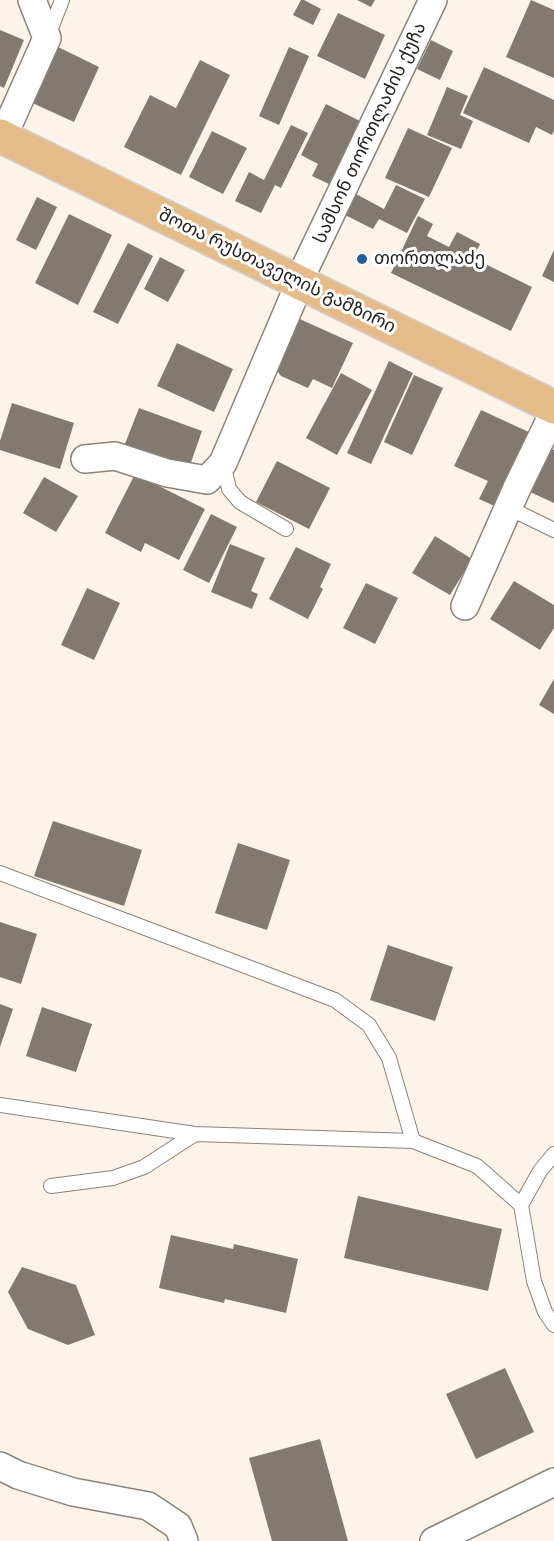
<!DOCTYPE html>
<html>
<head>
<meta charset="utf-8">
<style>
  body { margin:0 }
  canvas { display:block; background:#fdf3e9 }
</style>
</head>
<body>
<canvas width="554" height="1541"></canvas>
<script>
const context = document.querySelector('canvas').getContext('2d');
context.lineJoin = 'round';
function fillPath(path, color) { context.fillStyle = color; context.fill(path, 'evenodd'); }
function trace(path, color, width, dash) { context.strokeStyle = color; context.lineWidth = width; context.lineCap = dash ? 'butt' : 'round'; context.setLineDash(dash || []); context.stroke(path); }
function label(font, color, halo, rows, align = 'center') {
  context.font = font + ' Montserrat,"Noto Sans Georgian",sans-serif'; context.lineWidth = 6; context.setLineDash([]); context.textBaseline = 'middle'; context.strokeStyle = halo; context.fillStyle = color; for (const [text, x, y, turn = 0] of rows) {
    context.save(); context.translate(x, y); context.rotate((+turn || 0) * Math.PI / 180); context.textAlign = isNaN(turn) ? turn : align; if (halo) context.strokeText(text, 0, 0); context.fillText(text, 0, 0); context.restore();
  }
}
const building = new Path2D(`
  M301 0H304L321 9 313 25 293 15Z
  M357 0H375L371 7Z
  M531 0 554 10V78L506 57Z
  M338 13 385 35 365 79 317 56Z
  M0 30 24 40 4 88 0 86Z
  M431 40 453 51 440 80 417 69Z
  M54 45 99 67 74 122 28 101Z
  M289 47 309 56 279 125 259 116Z
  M200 60 230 75 181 175 124 147 150 95 176 108Z
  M484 67 554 100V131L552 135 536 127 529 143 463 113Z
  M447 87 468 96 460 115 473 121 461 149 427 135Z
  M326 104 360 121 329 184 312 176 318 164 301 155Z
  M291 125 308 133 281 188 275 185 261 213 235 201 249 172 264 180Z
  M408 128 452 148 429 197 385 178Z
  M212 131 247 148 223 194 189 177Z
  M396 185 425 199 407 233 379 219 373 229 345 215 356 194 384 209Z
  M37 197 57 207 36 250 16 240Z
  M69 214 112 235 78 305 35 283Z
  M418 216 433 224 427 236 449 247 457 232 480 244 473 258 532 287 511 331 391 273Z
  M128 243 153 256 118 324 93 312Z
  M554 250V282L542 276Z
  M160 257 185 270 168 302 144 289Z
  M293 316 353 343 332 388 313 379 308 388 281 376 272 364Z
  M177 343 233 369 214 412 157 386Z
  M389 361 413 373 371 464 347 453Z
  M341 373 372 390 337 455 306 438Z
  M414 375 443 388 412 455 384 442Z
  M12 403 74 423 60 469 0 450V441Z
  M139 408 202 431 189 468 125 444Z
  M481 410 533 434 499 508 479 499 488 481 454 466Z
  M548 448 554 450V503L528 491Z
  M277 461 330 488 309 529 256 502Z
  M135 474 205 509 179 560 145 543 141 552 105 533Z
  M44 477 78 496 56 532 23 513Z
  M211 514 237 527 209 583 183 570Z
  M435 536 472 559 450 595 412 573Z
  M230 544 265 558 251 591 258 594 252 609 211 592Z
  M296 547 331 564 320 587 323 589 308 619 269 599Z
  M514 581 554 605V628L540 650 490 619Z
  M366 583 398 598 375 644 343 628Z
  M87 588 120 603 94 660 61 645Z
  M554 679V714L539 705Z
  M53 821 142 850 124 906 34 876Z
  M238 843 290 860 267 930 215 913Z
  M0 922 37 934 21 984 0 977Z
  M388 945 453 967 435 1021 370 1000Z
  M0 1004 13 1009 0 1047Z
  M42 1007 92 1024 76 1072 26 1056Z
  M358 1196 502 1229 488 1291 344 1258Z
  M171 1235 233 1249 234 1244 298 1259 286 1313 225 1299 224 1303 159 1288Z
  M22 1267 76 1285 95 1335 68 1345 28 1329 8 1292Z
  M505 1368 534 1432 476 1459 446 1394Z
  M320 1439 348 1541H272L249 1458Z`);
const service = new Path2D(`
  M48 36 62 0
  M223 463 229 489 240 502 286 529
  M509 508 554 530
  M0 873 335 1000 369 1025 389 1058 413 1141
  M0 1105 195 1134 413 1141 477 1166 521 1205 534 1281 545 1312 554 1325
  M51 1186 113 1178 144 1167 195 1134
  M521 1205 540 1171 554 1154`);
const minor = new Path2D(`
  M10 121 47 38 32 0
  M306 266 433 0
  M85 459 115 456 167 473 207 480 223 463 300 282
  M465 606 517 488 554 412
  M0 1466 18 1475 73 1492 148 1506 178 1526 184 1541
  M434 1541 554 1482`);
const primary = new Path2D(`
  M0 136 554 407`);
const markers = [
  [362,259,6,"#215e95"]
];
const streetNames = [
  ["სამსონ თორთლაძის ქუჩა",370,133,-65],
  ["შოთა რუსთაველის გამზირი",277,271,26]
];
const poiNames = [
  ["თორთლაძე",374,259]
];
fillPath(building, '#827970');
trace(service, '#8c837a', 16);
trace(minor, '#8c837a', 30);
trace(primary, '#d3d2d1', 36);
trace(service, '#fff', 14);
trace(minor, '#fff', 27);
trace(primary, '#e5bc89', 33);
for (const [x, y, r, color] of markers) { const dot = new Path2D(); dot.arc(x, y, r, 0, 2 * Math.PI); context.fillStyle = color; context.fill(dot); trace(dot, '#fff', 2); }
label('18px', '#221f1b', '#fff', streetNames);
label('18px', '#221f1b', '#fff', poiNames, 'left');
</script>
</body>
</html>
